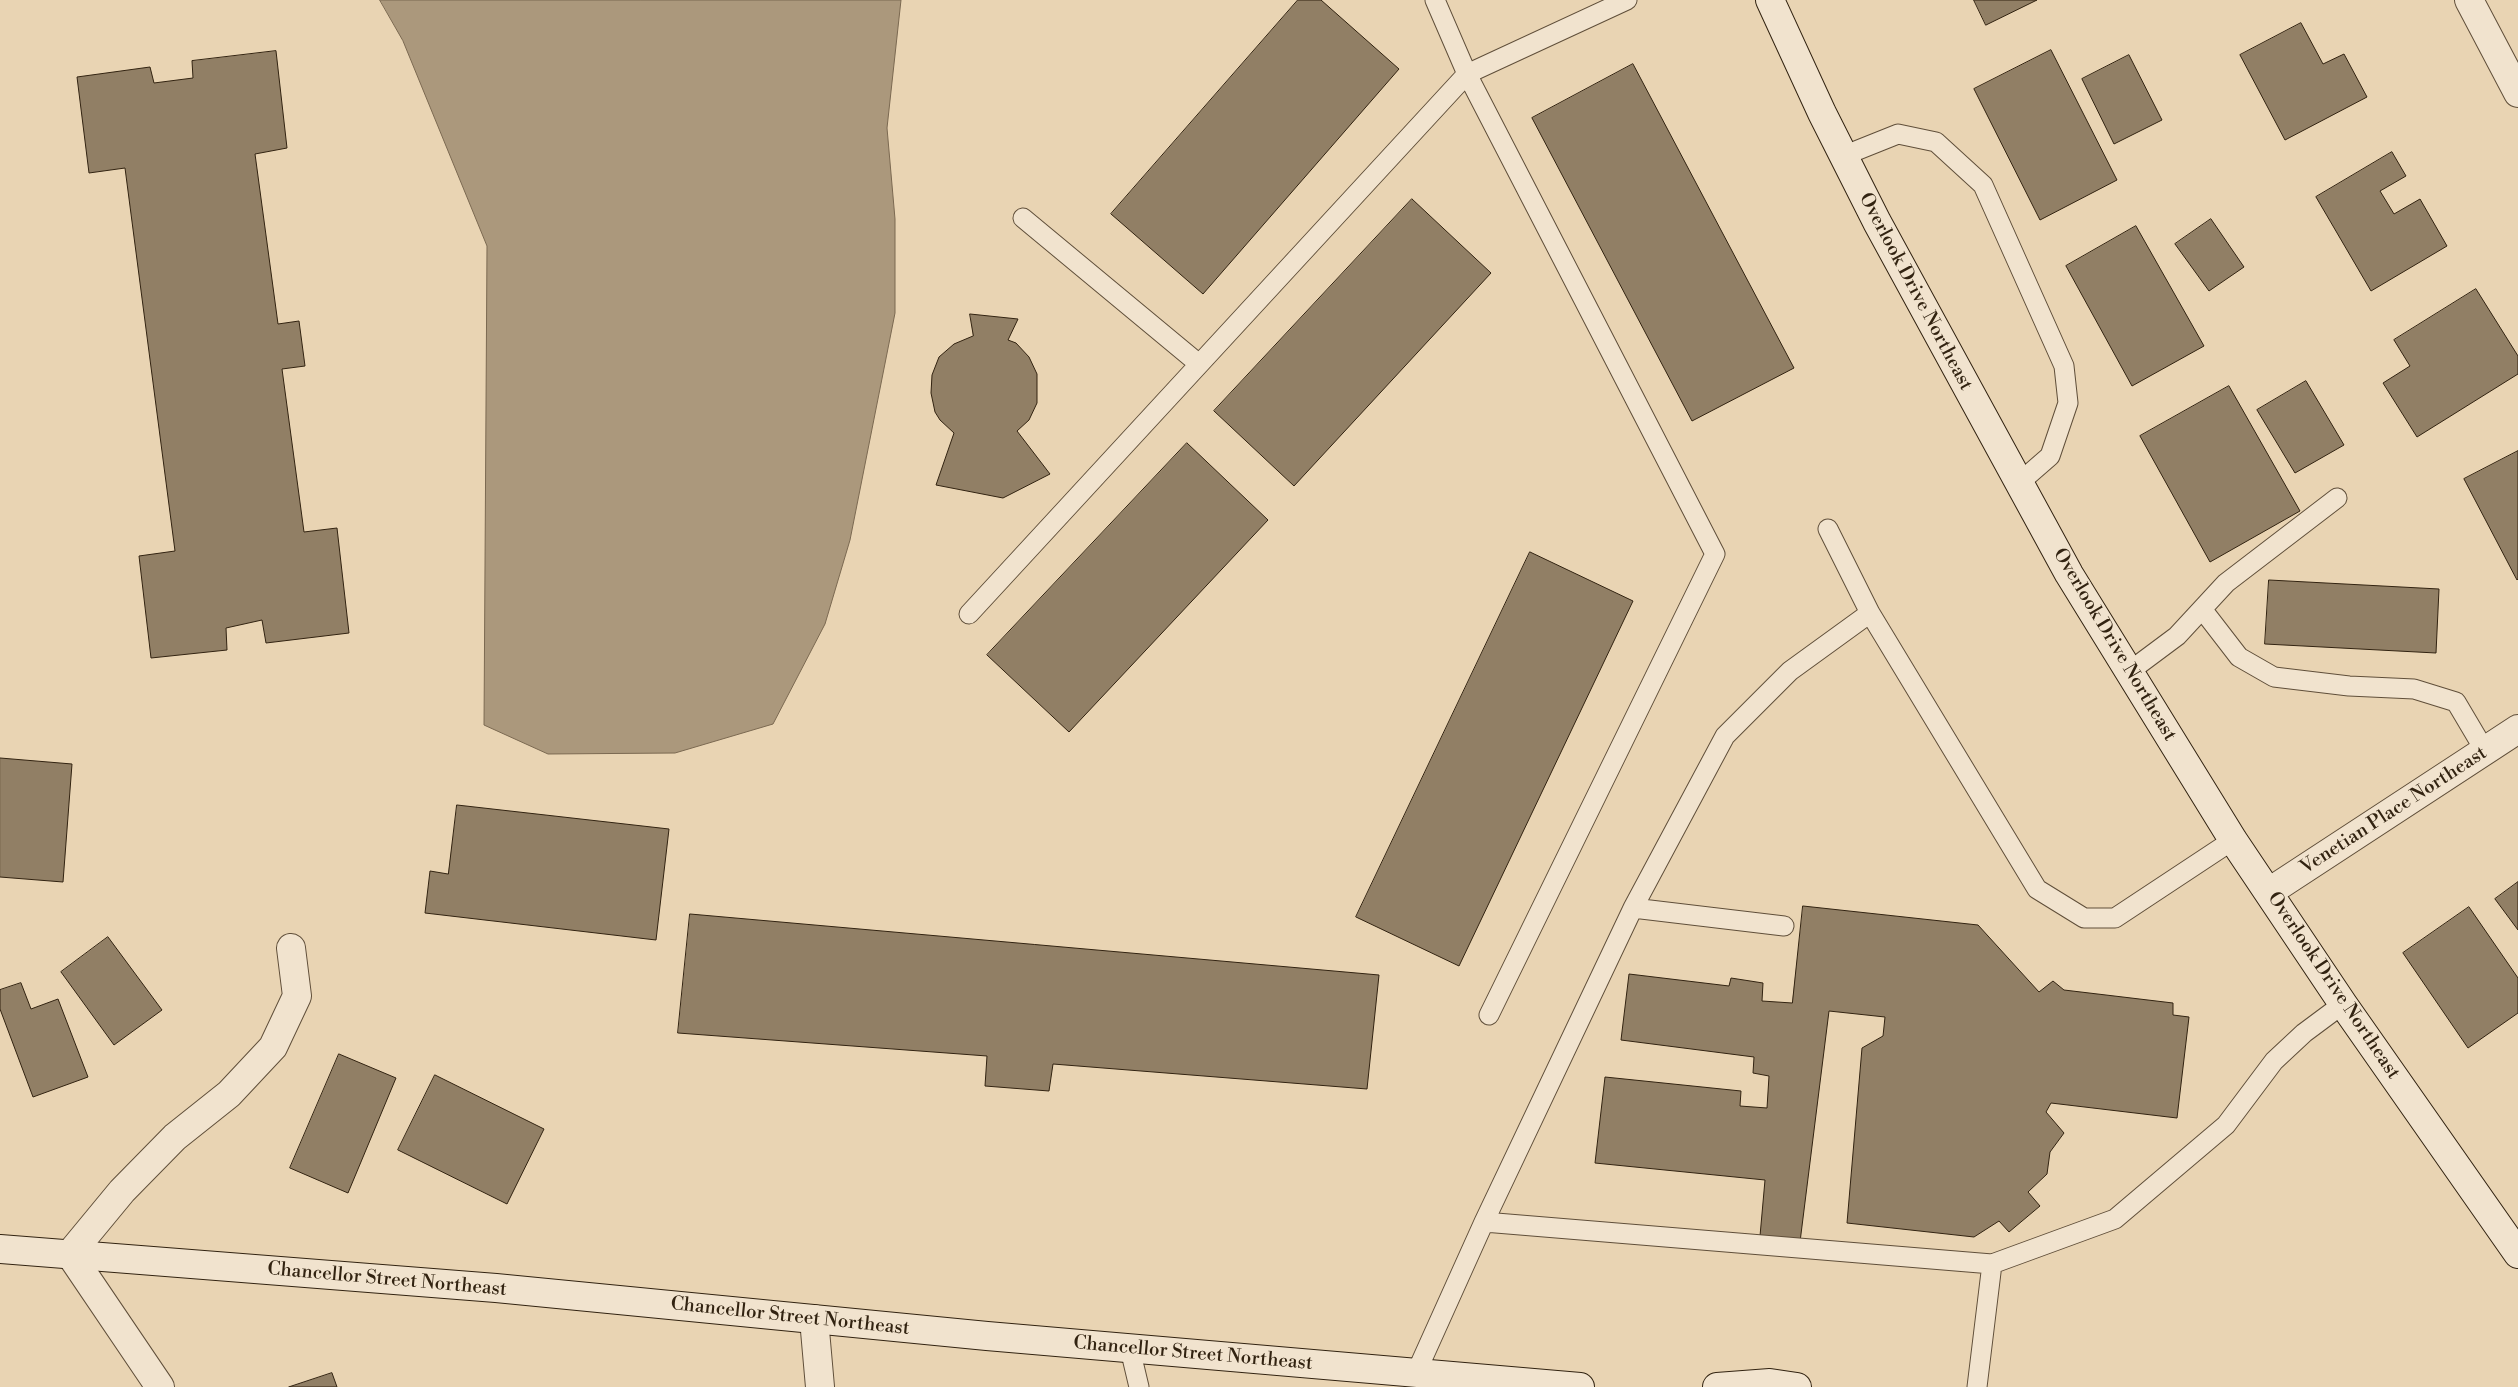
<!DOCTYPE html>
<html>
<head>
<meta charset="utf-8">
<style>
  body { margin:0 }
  canvas { display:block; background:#e9d4b3 }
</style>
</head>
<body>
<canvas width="2518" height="1387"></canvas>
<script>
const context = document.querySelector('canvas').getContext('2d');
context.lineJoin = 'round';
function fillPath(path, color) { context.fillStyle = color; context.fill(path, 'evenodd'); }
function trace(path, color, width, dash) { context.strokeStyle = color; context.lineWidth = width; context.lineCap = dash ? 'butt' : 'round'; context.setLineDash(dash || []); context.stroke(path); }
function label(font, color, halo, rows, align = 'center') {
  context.font = font + ' "Libre Bodoni",serif'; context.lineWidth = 4; context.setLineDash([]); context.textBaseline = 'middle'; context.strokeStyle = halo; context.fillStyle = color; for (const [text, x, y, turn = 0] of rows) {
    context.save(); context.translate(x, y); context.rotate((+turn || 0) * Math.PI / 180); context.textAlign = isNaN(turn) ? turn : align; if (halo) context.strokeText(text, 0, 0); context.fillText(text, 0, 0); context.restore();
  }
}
const water = new Path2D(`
  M380 0H901L887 128 895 219V313L850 540 825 624 773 724 675 753 548 754 484 725 487 246 403 41Z`);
const building = new Path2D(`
  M1298 0H1321L1399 69 1203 294 1111 214Z
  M1974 0H2037L1986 25Z
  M2301 23 2323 64 2344 54 2367 97 2285 140 2240 55Z
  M2051 50 2117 180 2040 220 1974 89Z
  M276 51 287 148 255 154 278 324 299 321 305 366 282 369 304 532 337 528 349 633 266 643 262 620 226 628 227 650 151 658 139 556 175 551 125 168 89 173 77 77 150 67 154 83 193 78 192 61Z
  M2129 55 2162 120 2114 144 2082 79Z
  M1633 64 1794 368 1692 421 1532 118Z
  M2392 152 2406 176 2380 191 2394 214 2420 199 2447 246 2371 291 2316 197Z
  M1412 199 1491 273 1294 486 1214 411Z
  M2211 219 2244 267 2209 291 2175 244Z
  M2136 226 2204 346 2132 386 2066 266Z
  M2476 289 2518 356V374L2417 437 2383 383 2410 366 2394 340Z
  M970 314 1018 319 1008 340 1016 343 1029 357 1037 374V403L1029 420 1017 431 1050 474 1003 498 936 485 954 433 940 420 935 412 931 393 932 375 939 357 954 344 973 336Z
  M2306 381 2344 445 2295 473 2257 410Z
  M2229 386 2300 511 2210 562 2140 436Z
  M1187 443 1268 520 1069 732 987 655Z
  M2518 451V579L2517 580 2464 479Z
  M1530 552 1633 601 1459 966 1356 917Z
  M2269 580 2439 589 2436 653 2265 644Z
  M0 758 72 764 63 882 0 877Z
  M457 805 669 829 656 940 425 913 430 871 448 874Z
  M2518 882V930L2495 899Z
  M1803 906 1978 925 2039 992 2053 981 2064 990 2173 1003V1015L2189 1017 2177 1118 2051 1103 2046 1112 2064 1133 2050 1152 2047 1174 2028 1192 2040 1206 2009 1232 1999 1221 1974 1237 1847 1223 1862 1048 1883 1036 1885 1017 1829 1011 1800 1242 1760 1236 1765 1180 1595 1163 1605 1077 1741 1091 1740 1106 1767 1108 1769 1076 1753 1073 1754 1057 1621 1040 1629 974 1729 986 1731 978 1763 983 1762 1001 1792 1003Z
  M2469 907 2518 978V1013L2468 1048 2403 953Z
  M690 914 1379 975 1367 1089 1053 1064 1049 1091 985 1086 987 1056 678 1033Z
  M108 937 162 1010 114 1045 61 972Z
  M21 983 31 1009 58 999 88 1077 33 1097 0 1009V990Z
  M339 1054 396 1078 348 1193 290 1168Z
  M435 1075 544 1129 507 1204 398 1150Z
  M332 1373 337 1387H289Z`);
const lane = new Path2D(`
  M1435 0 1467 74 1715 554 1489 1015
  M1843 156 1898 134 1936 142 1983 185 2064 366 2068 403 2050 456 2019 483
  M1023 218 1199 364
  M1828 529 1870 613 2037 889 2084 918H2115L2233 840
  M2202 609 2239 657 2274 677 2349 686 2414 689 2456 702 2485 751
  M969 614 1467 74 1627 0
  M2130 671 2177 636 2226 583 2337 498
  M1633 908 1784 926
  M1484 1222 1992 1264 2115 1219 2226 1125 2274 1061 2304 1033 2343 1004
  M1130 1349 1139 1387
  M1416 1373 1484 1222 1633 908 1725 736 1790 671 1870 613
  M1977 1387 1992 1264`);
const street = new Path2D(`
  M2469 0 2518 93
  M2269 892 2518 729
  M814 1319 820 1387
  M160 1387 70 1254 122 1191 175 1137 229 1094 273 1047 297 996 291 948`);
const secondary = new Path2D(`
  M1770 0 1822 113 1877 222 2069 574 2233 840 2343 1004 2518 1254
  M0 1249 496 1288 987 1336 1580 1387
  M1717 1387 1770 1383 1797 1387`);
const streetNames = [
  ["Overlook Drive Northeast",1915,292,62],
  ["Overlook Drive Northeast",2114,645,59],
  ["Venetian Place Northeast",2394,811,-33],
  ["Overlook Drive Northeast",2333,986,56],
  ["Chancellor Street Northeast",387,1280,5],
  ["Chancellor Street Northeast",790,1317,6],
  ["Chancellor Street Northeast",1193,1354,5]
];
fillPath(water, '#ab987c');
trace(water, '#7b6951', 1);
fillPath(building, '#917f65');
trace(building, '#322311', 1);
trace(lane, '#604f3a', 21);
trace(street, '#604f3a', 30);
trace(secondary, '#322311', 30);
trace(lane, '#f1e3ce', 19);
trace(street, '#f1e3ce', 28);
trace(secondary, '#f1e3ce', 28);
label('19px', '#322311', '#f1e3ce', streetNames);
</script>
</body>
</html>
